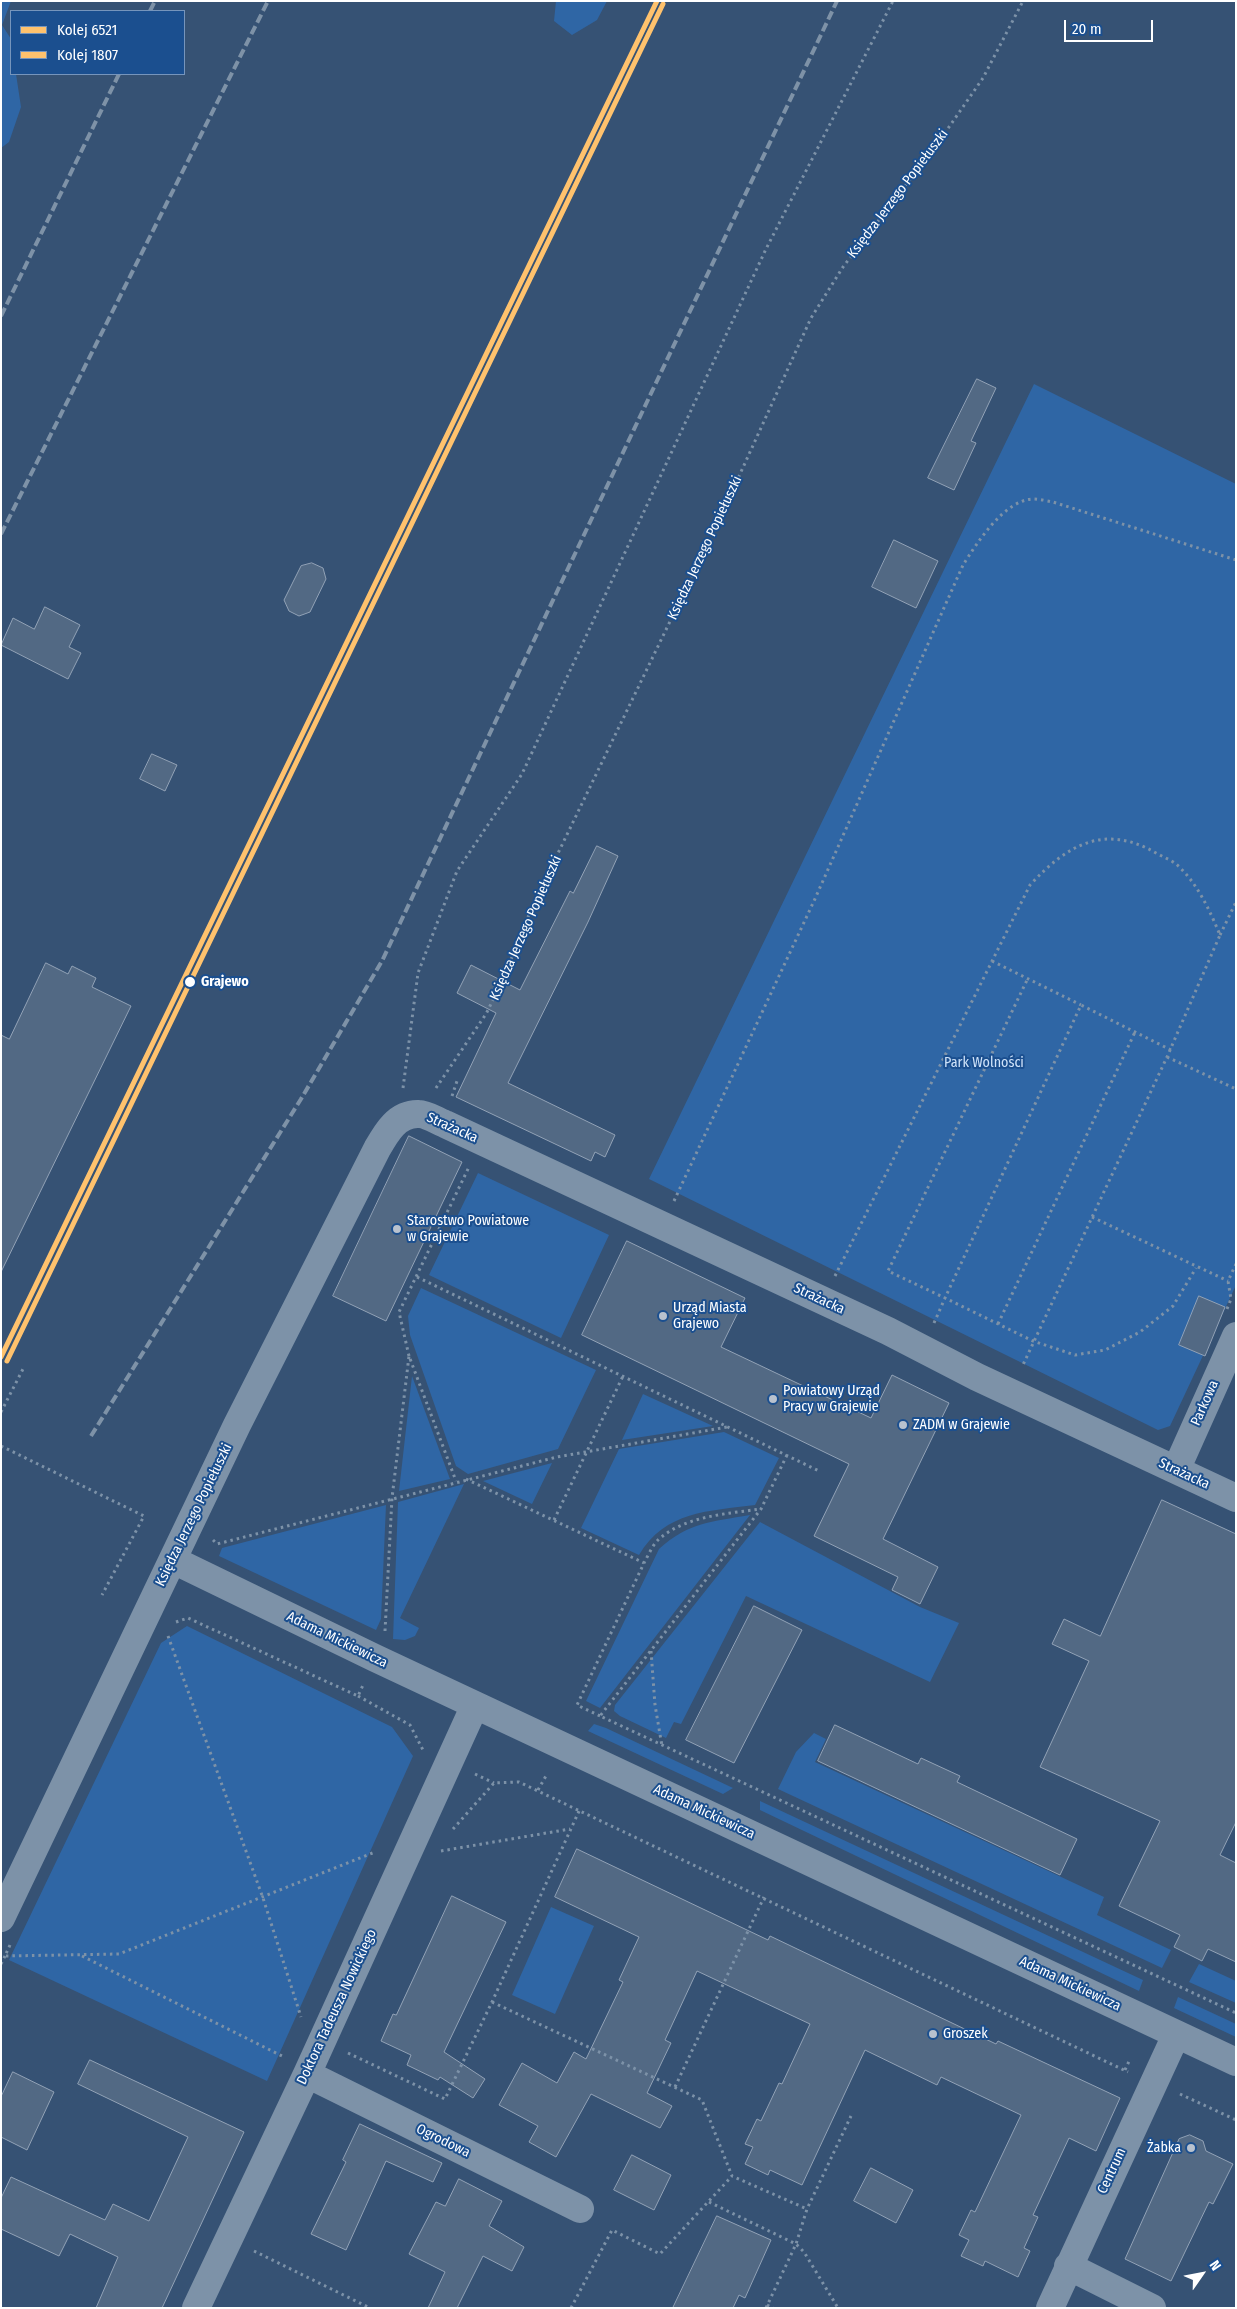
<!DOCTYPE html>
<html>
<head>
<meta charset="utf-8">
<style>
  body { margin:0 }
  #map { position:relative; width:1237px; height:2309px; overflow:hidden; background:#365274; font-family:"Fira Sans Condensed",sans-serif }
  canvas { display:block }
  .frame { position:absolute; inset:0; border:2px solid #fff; pointer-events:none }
  .legend { position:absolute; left:10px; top:10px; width:175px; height:65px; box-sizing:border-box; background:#1b4f8f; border:1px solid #7695bc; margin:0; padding:6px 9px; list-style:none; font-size:15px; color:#fff }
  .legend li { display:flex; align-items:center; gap:10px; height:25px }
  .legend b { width:25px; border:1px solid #7695bc }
  .north { position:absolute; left:1177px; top:2249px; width:50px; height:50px; -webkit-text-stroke:4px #1b4f8f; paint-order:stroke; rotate:57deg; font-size:14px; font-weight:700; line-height:20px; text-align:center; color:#fff }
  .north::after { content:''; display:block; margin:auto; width:18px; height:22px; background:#fff; clip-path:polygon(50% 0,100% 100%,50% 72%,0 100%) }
  .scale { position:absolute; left:1064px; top:20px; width:89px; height:22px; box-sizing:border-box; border:2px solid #fff; border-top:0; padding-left:6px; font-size:15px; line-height:18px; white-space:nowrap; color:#fff; -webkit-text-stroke:4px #1b4f8f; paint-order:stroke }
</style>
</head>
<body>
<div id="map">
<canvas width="1237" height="2309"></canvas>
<div class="frame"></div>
<ul class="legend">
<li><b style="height:6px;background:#ffc26d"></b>Kolej 6521</li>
<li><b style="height:6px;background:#ffc26d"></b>Kolej 1807</li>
</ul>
<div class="north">N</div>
<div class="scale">20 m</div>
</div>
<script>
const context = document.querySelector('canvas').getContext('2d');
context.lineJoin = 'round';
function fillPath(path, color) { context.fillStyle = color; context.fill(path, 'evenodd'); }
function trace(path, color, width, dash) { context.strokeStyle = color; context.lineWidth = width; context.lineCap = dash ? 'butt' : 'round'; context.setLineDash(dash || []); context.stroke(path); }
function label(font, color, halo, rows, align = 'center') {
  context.font = font + ' "Fira Sans Condensed",sans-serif'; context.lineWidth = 4; context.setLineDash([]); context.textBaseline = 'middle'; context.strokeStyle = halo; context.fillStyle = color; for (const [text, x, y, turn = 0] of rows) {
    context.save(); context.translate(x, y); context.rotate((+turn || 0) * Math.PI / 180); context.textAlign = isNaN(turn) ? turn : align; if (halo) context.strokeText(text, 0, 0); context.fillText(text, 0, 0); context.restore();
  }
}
const green = new Path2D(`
  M1 1H11L2 25 11 39V74H16L21 107 9 142 1 148Z
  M556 1H607L597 20 572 35 554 21Z
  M1034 384 1236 484V1285L1170 1426 1158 1430 649 1179Z
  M478 1173 609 1235 561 1338 429 1275Z
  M421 1288 596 1370 558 1449 468 1474 456 1466 410 1335 408 1316Z
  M412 1376 450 1479 399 1491Z
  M643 1394 713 1426 622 1440Z
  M724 1432 779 1458 755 1505C709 1511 665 1511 639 1555L581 1528 619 1449Z
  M552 1463 532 1504 483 1481Z
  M464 1484 400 1618 419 1628 415 1636 405 1640 393 1639 398 1502Z
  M386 1505 381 1619 376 1630 219 1556 222 1548Z
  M750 1515 600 1708 586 1701 659 1549C689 1522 711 1522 750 1515Z
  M760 1522 920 1607 959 1623 930 1682 746 1596 681 1724 674 1722 666 1738 620 1716 614 1711 615 1705Z
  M187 1626 392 1727 413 1756 267 2081 9 1960 161 1643Z
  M594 1724 606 1728 733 1788 723 1794 588 1731Z
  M814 1733 826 1739 815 1762 1104 1897 1097 1915 1171 1950 1162 1968 778 1789 796 1752Z
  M760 1801 1143 1980 1139 1991 760 1810Z
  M551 1907 594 1926 555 2014 512 1995Z
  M1199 1964 1236 1981V2003L1189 1982Z
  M1178 1997 1236 2024V2037L1174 2008Z`);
const building = new Path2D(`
  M977 379 996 388 971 441 976 443 954 490 928 478Z
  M894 540 938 561 916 608 872 587Z
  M312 563 323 568 326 579 310 612 299 616 289 611 284 600 301 566Z
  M45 607 80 625 69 647 81 653 68 679 1 645 13 618 34 629Z
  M152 754 177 765 165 791 140 779Z
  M597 846 618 856 588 922 508 1083 615 1135 605 1157 595 1152 591 1161 456 1097 496 1013 457 993 471 965 520 990 570 891 573 893Z
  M46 963 68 974 72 966 96 978 92 987 131 1006 1 1272V1035L9 1039Z
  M409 1136 462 1162 386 1321 333 1296Z
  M627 1241 745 1298 721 1347 871 1418 892 1375 949 1403 883 1539 938 1567 920 1604 892 1590 898 1577 814 1536 849 1464 582 1335Z
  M1199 1296 1225 1307 1205 1356 1179 1345Z
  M1162 1500 1236 1534V1822L1220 1855 1236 1863V1962L1208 1949 1202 1961 1174 1947 1180 1935 1119 1906 1160 1821 1040 1767 1089 1661 1052 1644 1064 1619 1100 1636Z
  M754 1606 802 1630 734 1763 686 1740Z
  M835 1725 918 1764 921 1758 960 1776 957 1782 1077 1839 1060 1875 818 1761Z
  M577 1849 768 1940 770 1936 996 2044 998 2041 1120 2098 1096 2151 1069 2138 1033 2215 1038 2217 1024 2248 1030 2251 1018 2277 985 2261 983 2266 961 2256 969 2240 959 2235 971 2210 975 2212 1021 2115 941 2077 937 2085 865 2050 802 2185 770 2170 768 2175 745 2164 753 2147 745 2144 757 2119 761 2121 779 2083 782 2084 810 2024 697 1971 665 2040 671 2043 647 2093 672 2106 660 2128 591 2094 556 2157 529 2142 538 2126 499 2105 522 2063 557 2083 574 2052 586 2059 623 1982 619 1980 639 1937 555 1897Z
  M452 1896 506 1922 444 2052 485 2079 473 2098 440 2077 438 2080 407 2065 411 2055 381 2041 393 2014 396 2015Z
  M90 2060 244 2132 162 2308H96L118 2257 70 2234 59 2256 1 2229V2198L11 2177 105 2220 113 2204 149 2221 188 2137 78 2084Z
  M13 2072 54 2092 27 2150 1 2137V2097Z
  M360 2124 442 2163 433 2182 386 2161 346 2250 311 2234 346 2162 343 2160Z
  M1190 2135 1203 2141 1206 2151 1233 2164 1213 2204 1209 2202 1171 2281 1125 2259 1179 2139Z
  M632 2155 671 2175 654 2210 614 2190Z
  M871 2168 913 2190 896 2223 854 2201Z
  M459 2179 502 2201 489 2226 524 2247 512 2271 483 2256 457 2308H428L445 2272 409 2254 436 2202 445 2206Z
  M717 2216 771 2240 745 2298 739 2295 733 2308H673Z`);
const path = new Path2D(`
  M1220 935 1236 902
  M992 961 1081 1005
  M1171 1050 1081 1005 945 1298 1033 1341 1075 1355 1105 1350 1140 1332 1173 1306 1196 1268
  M1167 1057 1236 1089
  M403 1088 418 973 457 871 522 774 766 249 893 1
  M436 1088 486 1014 502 982 532 907 720 518 811 318 843 267 940 140 983 78 1023 1
  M452 1096 457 1081
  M674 1201 814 901 963 565C977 543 1004 500 1033 499 1040 499 1047 501 1053 502L1236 560
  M1092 1217 1228 1281
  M835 1276 1030 885C1067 845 1104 823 1156 853 1163 857 1171 860 1176 864 1197 882 1210 911 1220 935L1167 1057 1022 1367
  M417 1277 819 1471
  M1227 1309 1231 1299 1228 1281 1236 1264
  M934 1323 945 1298 888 1271 1028 978
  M998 1324 1135 1032
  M409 1356 399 1312 469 1167
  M1 1412 24 1367
  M1 1446 144 1516 102 1595
  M787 1455 761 1509 600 1716 1236 2013
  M466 1479 644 1563
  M554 1520 623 1376
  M213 1540 217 1544 557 1457 727 1427
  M176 1622 188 1618 358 1696 364 1683
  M385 1631 392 1498 409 1356 456 1481
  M168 1636 263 1898 301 2017
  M651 1651 655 1705 662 1746
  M358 1696 410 1725 423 1750
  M600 1716 577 1705 644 1563C648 1556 652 1546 658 1540 684 1516 726 1514 760 1509
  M475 1774 494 1783
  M538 1790 547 1774
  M453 1829 494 1783 519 1782 1128 2072
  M441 1851 570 1829
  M10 1945 5 1956 119 1954 375 1852
  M82 1956 284 2057
  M1 1964 5 1956
  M492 2002 702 2100 732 2176 807 2209
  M348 2053 445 2099 492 2002 580 1809
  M1125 2070 1130 2059
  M675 2087 764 1897
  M1180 2094 1236 2120
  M709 2202 796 2244 804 2252 838 2308
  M254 2251 370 2308
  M767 2305 773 2308
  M571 2308 612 2230 660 2254 732 2176
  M766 2308 796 2244 807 2209 851 2116`);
const minor = new Path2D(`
  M1176 1470 1236 1336
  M173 1560 375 1658 1236 2062
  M1 1918 237 1425 377 1149C386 1133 397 1113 419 1114 427 1114 437 1121 445 1124L888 1331 977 1377 1236 1498
  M307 2074 580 2209
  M1068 2266 1152 2308
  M196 2308 307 2074 475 1705
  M1050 2308 1176 2035`);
const rail = new Path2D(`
  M150 11 155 1
  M1 316 119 74
  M1 534 268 1
  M91 1436 301 1099 382 961 837 1`);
const rail1 = new Path2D(`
  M1 1357 657 1`);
const rail2 = new Path2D(`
  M7 1361 663 4`);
const markers = [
  [190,982,6,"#fff"],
  [397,1229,5,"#b9c2ce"],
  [663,1316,5,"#b9c2ce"],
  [773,1399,5,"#b9c2ce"],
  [903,1425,5,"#b9c2ce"],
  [933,2034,5,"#b9c2ce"],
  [1191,2148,5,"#b9c2ce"]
];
const streetNames = [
  ["Księdza Jerzego Popiełuszki",898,194,-53],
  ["Księdza Jerzego Popiełuszki",705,548,-65],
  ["Księdza Jerzego Popiełuszki",526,928,-66],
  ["Strażacka",452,1128,24],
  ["Strażacka",819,1299,25],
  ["Parkowa",1205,1403,-66],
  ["Strażacka",1184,1474,25],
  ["Księdza Jerzego Popiełuszki",194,1515,-64],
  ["Adama Mickiewicza",337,1640,26],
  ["Adama Mickiewicza",704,1812,25],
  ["Adama Mickiewicza",1070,1984,25],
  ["Doktora Tadeusza Nowickiego",337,2007,-65],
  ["Ogrodowa",443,2141,26],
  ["Centrum",1112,2171,-65]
];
const stopNames = [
  ["Grajewo",201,982]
];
const parkNames = [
  ["Park Wolności",984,1063]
];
const poiNames = [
  ["Starostwo Powiatowe",407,1221],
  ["w Grajewie",407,1237],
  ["Urząd Miasta",673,1308],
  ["Grajewo",673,1324],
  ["Powiatowy Urząd",783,1391],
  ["Pracy w Grajewie",783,1407],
  ["ZADM w Grajewie",913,1425],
  ["Groszek",943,2034],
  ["Żabka",1181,2148,"right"]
];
fillPath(green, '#2f66a5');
fillPath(building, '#526984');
trace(building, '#92a2b6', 1);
trace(path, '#7d92a8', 3, [2.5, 4]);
trace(minor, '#7d92a8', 28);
trace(rail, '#7e92a7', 4, [9, 4]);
trace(rail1, '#ffc26d', 5);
trace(rail2, '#ffc26d', 5);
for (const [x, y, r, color] of markers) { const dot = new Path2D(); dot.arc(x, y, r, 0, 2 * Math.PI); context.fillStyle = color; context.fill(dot); trace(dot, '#1b4f8f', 2); }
label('14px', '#fff', '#1b4f8f', streetNames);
label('bold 14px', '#fff', '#1b4f8f', stopNames, 'left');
label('14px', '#cfe3fa', '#1b4f8f', parkNames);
label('14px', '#fff', '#1b4f8f', poiNames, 'left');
</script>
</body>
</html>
